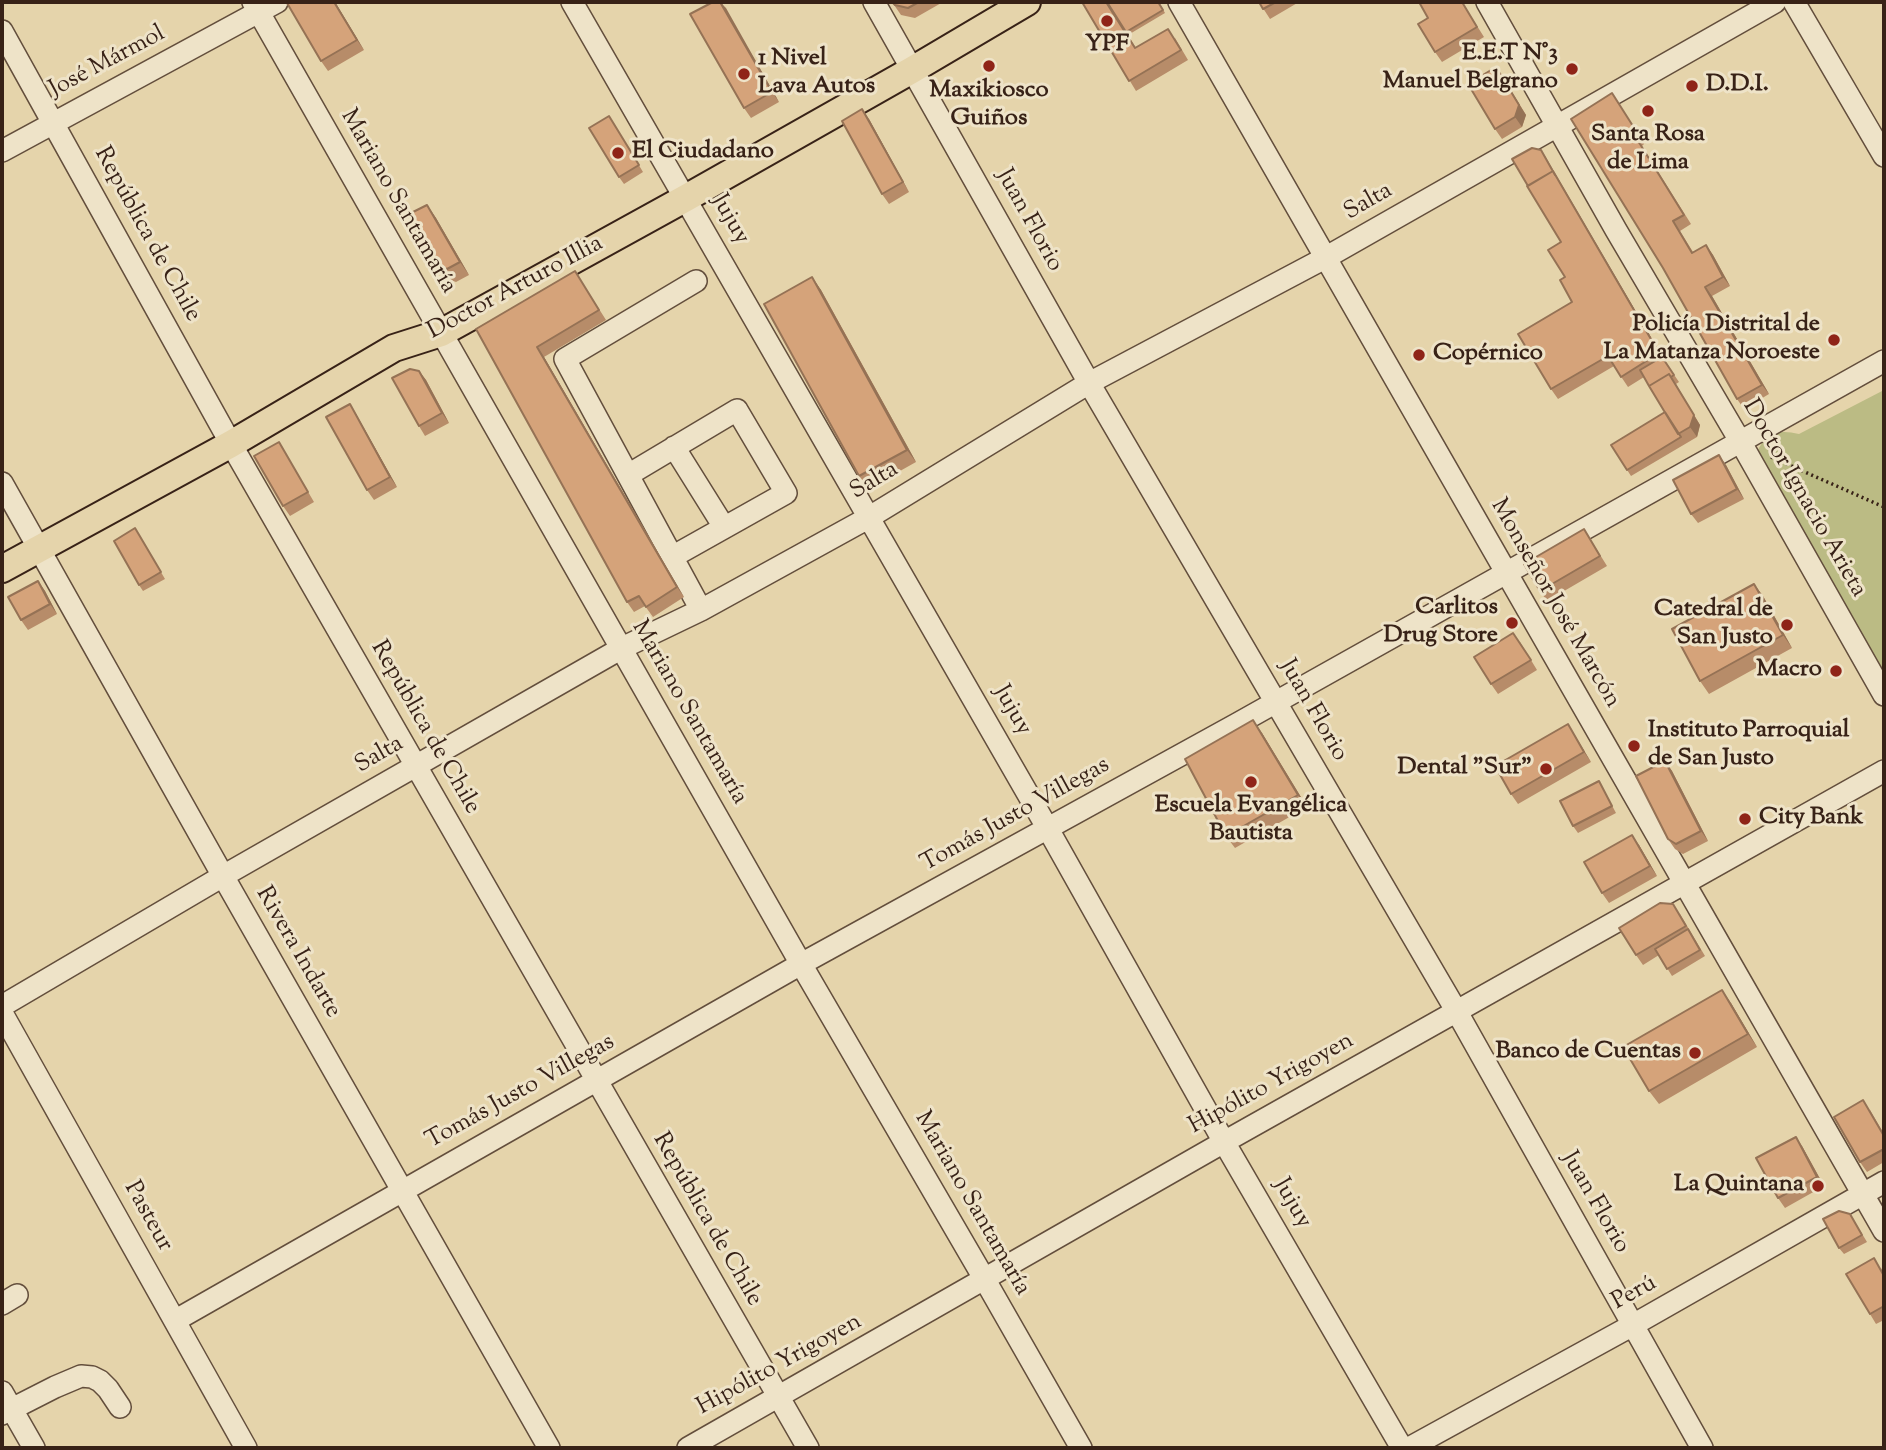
<!DOCTYPE html>
<html>
<head>
<meta charset="utf-8">
<style>
  body { margin:0 }
  #map { position:relative; width:1886px; height:1450px; overflow:hidden; background:#e5d4ab; font-family:"Sorts Mill Goudy",serif }
  canvas { display:block }
  .frame { position:absolute; inset:0; border:4px solid #382217; pointer-events:none }
</style>
</head>
<body>
<div id="map">
<canvas width="1886" height="1450"></canvas>
<div class="frame"></div>
</div>
<script>
const context = document.querySelector('canvas').getContext('2d');
context.lineJoin = 'round';
function fillPath(path, color) { context.fillStyle = color; context.fill(path, 'evenodd'); }
function trace(path, color, width, dash) { context.strokeStyle = color; context.lineWidth = width; context.lineCap = dash ? 'butt' : 'round'; context.setLineDash(dash || []); context.stroke(path); }
function label(font, color, halo, rows, align = 'center') {
  context.font = font + ' "Sorts Mill Goudy",serif'; context.lineWidth = 6; context.setLineDash([]); context.textBaseline = 'middle'; context.strokeStyle = halo; context.fillStyle = color; for (const [text, x, y, turn = 0] of rows) {
    context.save(); context.translate(x, y); context.rotate((+turn || 0) * Math.PI / 180); context.textAlign = isNaN(turn) ? turn : align; if (halo) context.strokeText(text, 0, 0); context.fillText(text, 0, 0); context.restore();
  }
}
const green = new Path2D(`
  M1884 390V679L1757 452C1766 432 1779 429 1799 434Z`);
const path = new Path2D(`
  M1771 457 1884 507`);
const minor = new Path2D(`
  M253 2 801 964 985 1280 1081 1448
  M572 2 1048 829 1224 1142 1402 1448
  M874 2 1089 383 1457 1012 1702 1448
  M1179 2 1884 1231
  M1487 2 1616 230 1740 441 1884 695
  M1794 2 1884 156
  M2 31 231 444 808 1448
  M2 151 277 2
  M696 281 565 359 701 610
  M674 447 724 527
  M628 475 737 410 786 493 672 557
  M2 483 223 876 549 1448
  M2 1006 223 876 622 648 701 610 868 518 1089 383 1325 258 1775 2
  M2 1013 246 1448
  M2 1304 17 1295
  M176 1320 801 964 1237 724 1884 361
  M2 1392 34 1448
  M2 1414 55 1387 81 1376 92 1377 100 1381 108 1389 120 1407
  M688 1448 1224 1142 1884 771
  M1409 1448 1633 1325 1884 1182`);
const major = new Path2D(`
  M2 569 231 444 394 348 441 333 686 198 912 70 1027 2`);
const wall = new Path2D(`
  M335 2 364 50 328 71 321 61Z
  M721 2 779 102 751 118 744 108Z
  M892 2H943L915 18 901 15Z
  M1082 2H1159L1165 13 1128 35 1136 48 1175 38 1188 60 1136 91Z
  M1259 2H1299L1270 19Z
  M1462 2 1484 37 1442 62 1435 52 1428 18Z
  M1503 77 1526 115 1522 127 1502 139 1495 129Z
  M1612 93 1644 144 1642 146 1691 224 1680 231 1693 252 1706 245 1713 255 1730 286 1712 296 1769 394 1744 409 1737 399Z
  M869 119 909 192 889 204 882 194Z
  M613 122 643 172 624 184 619 177Z
  M1541 150 1666 363 1679 382 1676 384 1700 425 1697 437 1631 476 1611 445 1665 412 1644 377 1628 387 1614 366 1558 399 1551 389 1572 302 1565 277 1561 242Z
  M427 205 436 218 469 275 456 282 442 277 433 264Z
  M575 271 606 320 544 357 684 597 653 617 645 606 634 612 627 602 476 329Z
  M812 277 821 290 916 462 868 489 859 476Z
  M419 371 426 380 449 423 425 436 419 426Z
  M356 414 397 487 374 500 367 490Z
  M279 442 314 502 290 516 283 506Z
  M1726 465 1744 499 1698 523 1691 514Z
  M135 528 165 579 143 591 139 585Z
  M1584 529 1607 566 1547 601 1540 591Z
  M38 581 45 591 57 614 28 630 21 620Z
  M1754 584 1763 596 1792 648 1709 694 1700 681Z
  M1520 642 1537 670 1498 694 1491 684Z
  M1568 724 1591 762 1518 804 1511 794Z
  M1262 733 1307 807 1235 848 1226 836Z
  M1665 761 1672 771 1708 841 1683 854 1675 849 1668 839Z
  M1599 781 1616 813 1578 833 1573 826Z
  M1639 845 1657 876 1609 903 1602 893Z
  M1680 914 1705 956 1672 976 1659 955 1643 965 1636 955Z
  M1731 1003 1757 1047 1659 1104 1649 1091Z
  M1870 1110 1884 1134V1162L1867 1172 1860 1162Z
  M1802 1146 1824 1186 1785 1208 1778 1198Z
  M1850 1214 1867 1242 1844 1254 1839 1248Z
  M1881 1268 1884 1274V1320L1876 1324 1870 1314Z`);
const shadedWall = new Path2D(`
  M334 2H335L364 50 357 40Z
  M720 2 726 8 779 102 772 92Z
  M1496 67 1526 115 1522 127 1515 117Z
  M862 109 869 119 909 192 903 182Z
  M1541 150 1545 156 1666 363 1659 353Z
  M427 205 436 218 469 275 460 262Z
  M1706 245 1713 255 1730 286 1723 277Z
  M812 277 821 290 916 462 907 450Z
  M1705 287 1712 296 1769 394 1762 385Z
  M537 347 544 357 684 597 677 587Z
  M419 371 426 380 449 423 442 413Z
  M1669 374 1700 425 1697 437 1690 427Z
  M350 404 356 414 397 487 390 477Z
  M1719 455 1726 465 1744 499 1737 489Z
  M38 581 45 591 57 614 50 604Z
  M1754 584 1763 596 1792 648 1783 635Z
  M1253 720 1262 733 1307 807 1298 795Z
  M1568 724 1574 734 1591 762 1584 752Z
  M1665 761 1672 771 1708 841 1701 831Z
  M1632 835 1639 845 1657 876 1650 866Z
  M1722 990 1731 1003 1757 1047 1748 1034Z
  M1796 1137 1802 1146 1824 1186 1817 1177Z`);
const building = new Path2D(`
  M289 2H334L357 40 321 61 287 3Z
  M713 2H720L772 92 744 108 690 14Z
  M892 2H919L908 8 895 5Z
  M1082 2H1106L1135 48 1168 29 1181 50 1129 81Z
  M1107 2H1158L1163 10 1126 32Z
  M1259 2H1276L1263 9Z
  M1419 2H1462L1477 27 1435 52 1418 24 1428 18Z
  M1496 67 1519 105 1515 117 1495 129 1468 84Z
  M1612 93 1638 134 1635 136 1684 215 1673 221 1692 253 1706 245 1723 277 1705 287 1762 385 1737 399 1663 268 1571 119Z
  M862 109 903 182 882 194 842 121Z
  M609 116 639 165 619 177 589 128Z
  M1532 148 1541 150 1555 175 1553 171 1528 186 1512 159Z
  M1553 171 1659 353 1621 377 1608 356 1551 389 1518 334 1572 302 1560 280 1565 277 1548 250 1561 242 1527 186Z
  M427 205 460 262 447 269 433 264 407 215Z
  M575 271 599 310 537 347 677 587 646 607 639 596 627 602 476 329Z
  M812 277 907 450 859 476 764 304Z
  M1662 357 1674 375 1671 377 1669 374 1649 386 1640 370Z
  M410 369 419 371 442 413 419 426 392 378Z
  M1669 374 1694 415 1690 427 1678 434 1649 386Z
  M350 404 390 477 367 490 326 417Z
  M1665 412 1681 437 1627 470 1611 445Z
  M279 442 308 492 283 506 254 456Z
  M1719 455 1737 489 1691 514 1673 480Z
  M135 528 161 572 139 585 114 541Z
  M1584 529 1600 556 1540 591 1524 564Z
  M38 581 50 604 21 620 8 597Z
  M1754 584 1783 635 1700 681 1672 629Z
  M1513 633 1531 660 1491 684 1474 657Z
  M1253 720 1298 795 1226 836 1185 759Z
  M1568 724 1584 752 1511 794 1495 766Z
  M1665 761 1701 831 1676 844 1668 839 1636 776Z
  M1599 781 1612 806 1573 826 1560 801Z
  M1632 835 1650 866 1602 893 1584 862Z
  M1660 903 1673 904 1686 926 1636 955 1619 928Z
  M1688 929 1700 950 1667 969 1655 949Z
  M1722 990 1748 1034 1649 1091 1623 1047Z
  M1863 1100 1884 1136V1149L1860 1162 1834 1117Z
  M1796 1137 1817 1177 1778 1198 1756 1158Z
  M1839 1211 1850 1214 1862 1235 1839 1248 1823 1219Z
  M1874 1258 1884 1276V1306L1870 1314 1846 1274Z`);
const markers = [
  [1107,21,7,"#8f2418"],
  [989,66,7,"#8f2418"],
  [1572,69,7,"#8f2418"],
  [744,74,7,"#8f2418"],
  [1692,86,7,"#8f2418"],
  [1648,111,7,"#8f2418"],
  [618,153,7,"#8f2418"],
  [1834,340,7,"#8f2418"],
  [1419,355,7,"#8f2418"],
  [1512,623,7,"#8f2418"],
  [1787,625,7,"#8f2418"],
  [1836,671,7,"#8f2418"],
  [1634,746,7,"#8f2418"],
  [1546,769,7,"#8f2418"],
  [1251,782,7,"#8f2418"],
  [1745,819,7,"#8f2418"],
  [1695,1053,7,"#8f2418"],
  [1818,1186,7,"#8f2418"]
];
const poiNames = [
  ["YPF",1107,46,"center"],
  ["E.E.T N°3",1558,55],
  ["Manuel Belgrano",1558,83],
  ["1 Nivel",758,60,"left"],
  ["Lava Autos",758,88,"left"],
  ["D.D.I.",1706,86,"left"],
  ["Maxikiosco",989,92,"center"],
  ["Guiños",989,120,"center"],
  ["Santa Rosa",1648,136,"center"],
  ["de Lima",1648,164,"center"],
  ["El Ciudadano",632,153,"left"],
  ["Policía Distrital de",1820,326],
  ["La Matanza Noroeste",1820,354],
  ["Copérnico",1433,355,"left"],
  ["Carlitos",1498,609],
  ["Drug Store",1498,637],
  ["Catedral de",1773,611],
  ["San Justo",1773,639],
  ["Macro",1822,671],
  ["Instituto Parroquial",1648,732,"left"],
  ["de San Justo",1648,760,"left"],
  ["Dental \"Sur\"",1532,769],
  ["Escuela Evangélica",1251,807,"center"],
  ["Bautista",1251,835,"center"],
  ["City Bank",1759,819,"left"],
  ["Banco de Cuentas",1681,1053],
  ["La Quintana",1804,1186]
];
const streetNames = [
  ["José Mármol",108,63,-28],
  ["Mariano Santamaría",397,202,60],
  ["Salta",1369,203,-30],
  ["Jujuy",729,220,60],
  ["Juan Florio",1028,221,61],
  ["República de Chile",146,235,61],
  ["Doctor Arturo Illia",516,289,-28],
  ["Salta",875,482,-31],
  ["Doctor Ignacio Arieta",1803,499,60],
  ["Monseñor José Marcón",1554,604,60],
  ["Jujuy",1011,711,60],
  ["Juan Florio",1312,711,60],
  ["Mariano Santamaría",688,713,60],
  ["República de Chile",424,728,60],
  ["Salta",380,756,-30],
  ["Tomás Justo Villegas",1016,816,-29],
  ["Rivera Indarte",297,953,60],
  ["Hipólito Yrigoyen",1272,1085,-29],
  ["Tomás Justo Villegas",521,1093,-29],
  ["Juan Florio",1594,1203,60],
  ["Mariano Santamaría",971,1204,60],
  ["Jujuy",1291,1204,60],
  ["Pasteur",147,1217,61],
  ["República de Chile",706,1220,60],
  ["Perú",1635,1294,-29],
  ["Hipólito Yrigoyen",780,1366,-29]
];
fillPath(green, '#bbbb84');
trace(minor, '#634e3c', 24);
trace(major, '#382217', 30);
trace(path, '#382217', 3.5, [2, 3.5]);
trace(minor, '#eee3c8', 21);
trace(major, '#e5d4ab', 26);
fillPath(wall, '#b78c69');
fillPath(shadedWall, '#957255');
fillPath(building, '#d5a37a');
trace(building, '#957255', 2);
for (const [x, y, r, color] of markers) { const dot = new Path2D(); dot.arc(x, y, r, 0, 2 * Math.PI); context.fillStyle = color; context.fill(dot); trace(dot, '#eee3c8', 2.5); }
label('bold 24px', '#382217', '#eee3c8', poiNames, 'right');
label('24px', '#382217', '#eee3c8', streetNames);
</script>
</body>
</html>
